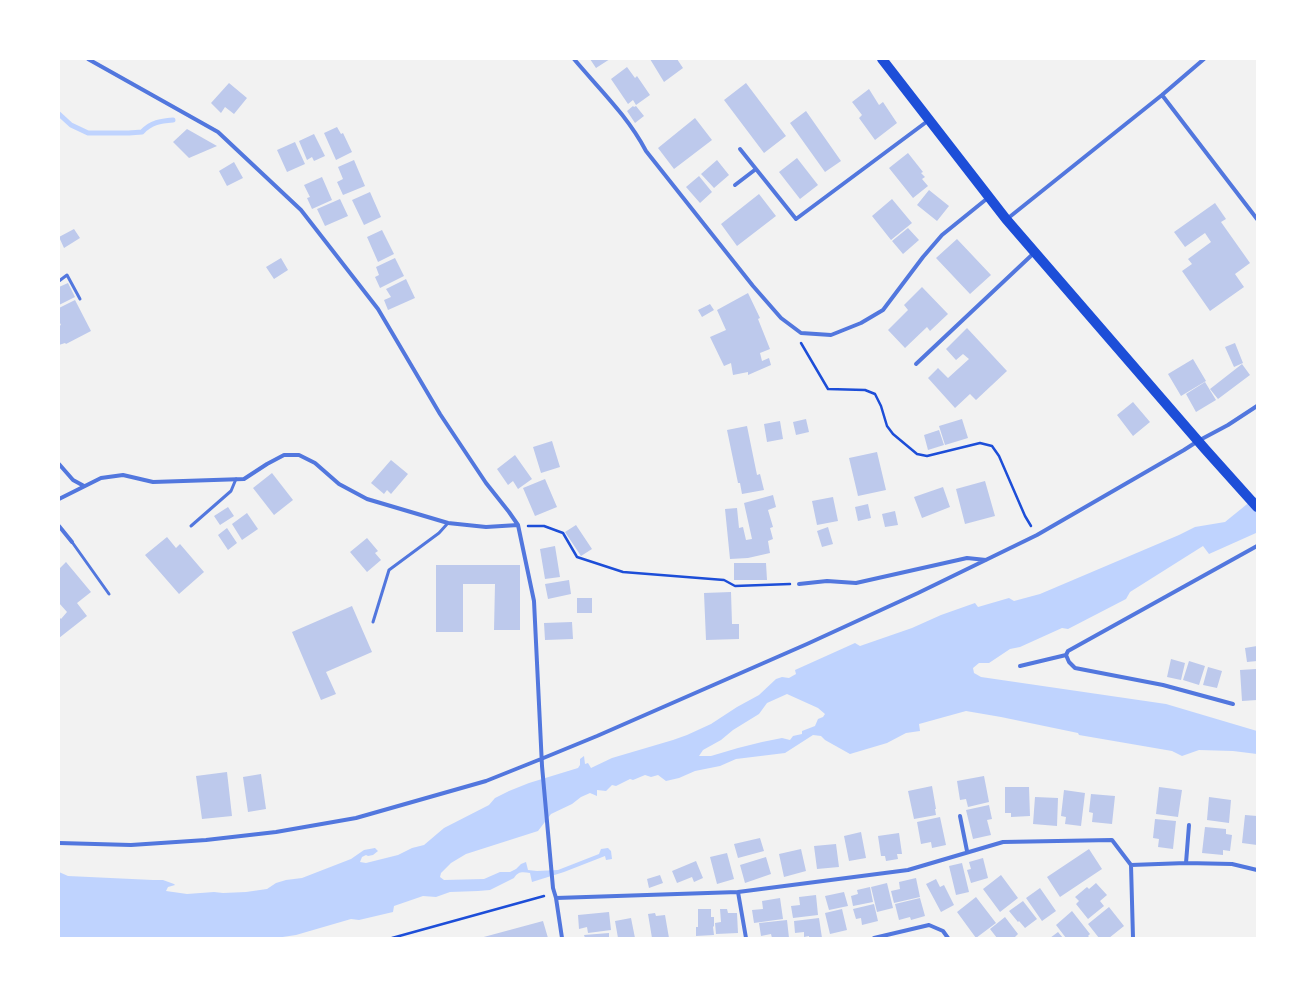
<!DOCTYPE html>
<html>
<head>
<meta charset="utf-8">
<style>
  body { margin:0 }
  #map { position:relative; width:1316px; height:997px; overflow:hidden; background:#f2f2f2; font-family:"Titillium Web",sans-serif }
  canvas { display:block }
  .frame { position:absolute; inset:0; border:60px solid #fff; pointer-events:none }
</style>
</head>
<body>
<div id="map">
<canvas width="1316" height="997"></canvas>
<div class="frame"></div>
</div>
<script>
const context = document.querySelector('canvas').getContext('2d');
context.lineJoin = 'round';
function fillPath(path, color) { context.fillStyle = color; context.fill(path, 'evenodd'); }
function trace(path, color, width, dash) { context.strokeStyle = color; context.lineWidth = width; context.lineCap = dash ? 'butt' : 'round'; context.setLineDash(dash || []); context.stroke(path); }
const water = new Path2D(`
  M1257 496V532L1256 533 1209 554 1203 546 1130 592 1126 599 1068 629 1062 628 1020 647 1010 649 989 663H979L973 668 974 673 981 677 1166 704 1257 731V754L1233 751 1199 750 1182 756 1172 751 1079 735 1078 733 1001 717 966 711 919 724 920 731 906 733 887 743 850 754 825 740 821 736 813 735 785 753 736 759 720 766 695 771 679 778 666 781 658 775 651 777 645 775 633 780 630 779 616 786 612 785 606 791 597 790V796L590 793 581 797 572 804 551 814 538 831 466 854 451 863 441 873 440 877 444 880 484 879 500 872H510L516 869 521 864 526 862 528 870 537 871 558 870 599 854 601 849 608 848 611 851 612 859 606 860 605 856 564 872 532 882 530 873C523 872 518 871 514 878L490 890 478 891 450 892 436 897 423 896 394 906 393 912 359 920 351 919 296 935 276 938H59V872L68 876 153 880H163L174 884 175 885 168 887 166 891 187 894 214 892 223 893 246 892 267 889 276 883 286 880 302 878 351 859 364 850 375 848 378 851 373 855 368 856 366 855 362 857 360 862 366 863 398 855 412 848 424 845 444 828 489 805 495 798 509 791 529 783 578 768 580 765V759L584 756 585 764 588 763 591 768 612 758 673 740 687 735 711 724 737 707 759 695 776 679 782 677 789 678 796 674 795 670 855 643 860 646 912 628 941 615 975 603 978 607 1009 598 1014 601 1040 594 1179 535 1195 527 1225 522ZM787 694 818 708 825 714 823 717 818 719 815 726 802 731V734L793 736 790 740 782 738 762 742 738 748 711 756H699L703 750 721 740 733 730 759 714 767 703Z`);
const stream = new Path2D(`
  M59 114 71 125 88 133H129L142 132C151 122 161 121 173 120`);
const building = new Path2D(`
  M590 59H610L596 68Z
  M650 59H677L683 68 664 82Z
  M627 67 635 78 637 76 650 95 636 105 633 100 628 104 611 79Z
  M229 83 247 98 234 114 225 107 221 113 211 103Z
  M746 83 786 136 764 153 724 100Z
  M869 89 879 105 883 102 897 123 875 140 859 118 862 115 852 102Z
  M633 106 634 107 636 106 644 116 635 123 627 111Z
  M806 111 841 161 825 172 790 123Z
  M695 118 712 140 674 169 658 148Z
  M337 127 341 134 343 133 352 152 336 160 324 133Z
  M187 129 217 146 189 158 173 142Z
  M314 134 325 156 314 161 312 157 307 160 299 141Z
  M295 142 305 164 287 172 277 150Z
  M908 153 923 172 921 173 925 177 922 179 928 186 913 198 889 168Z
  M797 158 818 185 800 199 779 172Z
  M354 160 365 186 343 195 337 182 343 179 338 167Z
  M717 160 729 175 714 188 701 174Z
  M234 162 243 178 227 186 219 171Z
  M699 176 712 192 700 203 686 187Z
  M322 177 332 200 312 209 307 198 310 197 304 185Z
  M929 190 949 206 937 221 917 205Z
  M370 192 381 217 364 225 352 200Z
  M759 194 776 216 737 246 721 224Z
  M340 199 348 216 325 226 317 209Z
  M892 199 912 223 891 240 872 216Z
  M1215 203 1226 219 1221 222 1250 263 1235 274 1244 287 1210 311 1182 271 1192 264 1188 259 1211 242 1205 233 1185 247 1174 232Z
  M908 228 919 240 903 254 892 241Z
  M74 229 80 238 64 248 59 237Z
  M382 230 394 254 378 262 367 237Z
  M957 239 991 275 970 294 936 258Z
  M281 258 288 270 274 279 266 267Z
  M395 258 404 276 380 288 375 277 379 275 376 267Z
  M406 279 415 298 388 310 384 300 391 297 386 289Z
  M68 283 75 297 59 305V287Z
  M922 287 948 314 930 331 927 327 905 348 888 330 908 310 904 305Z
  M748 293 760 318 758 319 770 349 760 353 762 361 769 358 771 365 748 375V372L733 375 731 363 724 366 710 337 726 330 717 310Z
  M75 300 91 331 66 344 65 343 59 345V326L61 325 59 321V308Z
  M710 304 714 310 702 317 698 310Z
  M967 328 1007 371 976 400 970 394 955 408 928 378 938 368 948 378 969 359 963 354 956 360 946 349Z
  M1235 343 1243 363 1234 367 1225 347Z
  M1193 359 1206 381 1181 396 1168 374Z
  M1242 364 1250 375 1218 399 1210 389Z
  M1205 382 1216 400 1196 412 1186 394Z
  M1133 402 1150 422 1133 436 1117 415Z
  M806 419 809 432 796 435 793 422Z
  M962 419 968 438 945 445 939 426Z
  M780 421 783 439 767 442 764 424Z
  M747 426 757 475 760 474 764 490 742 494 740 483H738L727 430Z
  M939 430 944 445 928 450 924 435Z
  M552 441 560 467 541 473 533 447Z
  M877 452 886 490 858 496 849 458Z
  M515 455 532 479 518 489 513 481 508 485 497 469Z
  M391 460 408 474 391 494 387 490 384 494 371 483Z
  M272 473 293 500 274 515 253 488Z
  M545 479 557 507 535 516 523 488Z
  M985 481 995 516 965 524 956 489Z
  M943 487 950 507 922 518 914 497Z
  M773 495 776 507 768 510 773 527 770 528 773 539 768 541 770 553 748 558 730 559 725 509 737 508 739 528 743 527 746 540 752 539 744 503Z
  M833 497 838 521 817 525 812 501Z
  M868 504 871 518 858 521 855 507Z
  M228 507 234 516 220 525 214 516Z
  M895 511 898 525 885 527 882 514Z
  M247 513 258 529 242 540 232 524Z
  M576 525 592 549 581 556 565 532Z
  M828 527 833 544 822 547 817 531Z
  M227 528 237 543 228 550 218 535Z
  M167 537 176 548 180 544 204 572 179 594 145 555Z
  M367 538 378 551 375 553 381 560 367 572 350 552Z
  M555 546 560 577 545 579 540 549Z
  M66 562 91 592 77 603 87 616 59 638V617L61 619 67 612 59 603V569Z
  M734 563H766L767 580H734Z
  M436 565H520V630H494L495 584H463V632H436Z
  M569 580 571 594 548 599 545 584Z
  M731 592 732 624H739V639L706 640 704 593Z
  M577 598H592V613H577Z
  M352 606 372 652 326 672 336 694 321 700 292 632Z
  M572 622 573 639 545 640 544 623Z
  M1257 646V661L1247 662 1245 648Z
  M1171 659 1185 663 1181 680 1167 677Z
  M1189 661 1205 666 1199 685 1183 680Z
  M1208 667 1222 671 1217 688 1203 685Z
  M1256 669 1257 700 1242 701 1240 670Z
  M227 772 232 816 202 819 196 776Z
  M261 774 266 809 248 812 243 777Z
  M984 776 989 802 968 807 966 799 960 800 957 781Z
  M932 786 936 809H935L936 815 914 819 908 791Z
  M1005 787H1029L1030 816 1011 817V813H1005Z
  M1159 787 1182 790 1178 817 1156 814Z
  M1064 790 1085 793 1081 826 1065 824 1066 817 1061 816Z
  M1091 794 1115 796 1112 824 1092 822 1093 813 1089 812Z
  M1035 797 1058 798 1057 826 1033 824Z
  M1209 797 1231 800 1229 823 1207 820Z
  M989 805 992 819 987 820 991 835 973 839 966 810Z
  M1245 815 1257 816V845L1242 843Z
  M940 817 946 845 932 848 931 842 921 844 917 822Z
  M1155 819 1176 821 1173 849 1158 847 1159 839 1153 838Z
  M1205 827 1226 829V834L1232 835 1230 851 1223 850V855L1202 853Z
  M861 832 866 858 849 861 844 836Z
  M899 833 902 854H897L898 859 886 861 885 856H881L878 836Z
  M760 838 764 851 738 858 734 844Z
  M836 844 839 867 817 869 814 846Z
  M801 849 806 871 784 877 779 854Z
  M1089 849 1102 869 1060 897 1047 877Z
  M727 853 734 879 717 884 710 857Z
  M766 857 771 874 745 883 740 865Z
  M983 858 988 878 971 883 967 870 971 869 969 862Z
  M696 861 703 878 694 882 692 877 677 883 672 871Z
  M962 863 969 892 956 895 949 866Z
  M660 875 663 883 649 888 647 879Z
  M1001 875 1018 898 1000 912 983 889Z
  M916 878 920 897 894 903 891 891 900 889 899 882Z
  M936 879 940 887 944 885 954 905 941 912 926 884Z
  M887 883 893 908 877 912 871 887Z
  M1096 883 1107 895 1100 901 1104 906 1088 919 1076 904 1079 901 1075 897 1087 887 1089 889Z
  M870 887 873 902 853 906 851 896 858 894 857 890Z
  M1040 888 1056 911 1042 921 1026 898Z
  M844 892 848 906 829 910 825 896Z
  M816 895 818 915 793 918 791 906 800 905 799 897Z
  M976 897 996 923 976 938 957 912Z
  M780 898 783 919 754 923 752 910 763 909 762 901Z
  M920 898 925 916 911 920 910 917 899 920 895 904Z
  M1023 901 1037 919 1025 928 1019 921 1018 922 1009 911Z
  M874 904 878 921 862 925 861 918 856 919 853 909Z
  M1109 907 1124 926 1109 938H1099L1088 924Z
  M698 909H711V917H714V926L713 927 714 935 696 936V927H698Z
  M720 909H727L728 913H737L738 933 716 934 715 923 721 922Z
  M842 909 847 930 830 934 825 913Z
  M1072 911 1090 934 1088 936 1090 938H1066L1056 925Z
  M609 912 611 930 588 933 587 927 579 929 578 915Z
  M655 913 656 916 665 915 669 938H652L648 914Z
  M1005 917 1018 934 1014 938H997L990 929Z
  M631 918 635 938H618L615 921Z
  M819 918 822 938H809V936L804 937V932L795 933 794 921Z
  M787 920 789 938H772L771 934 761 936 759 923Z
  M543 921 548 938H480Z
  M1058 932 1063 938H1050Z
  M609 933V938H585L584 935Z`);
const path = new Path2D(`
  M801 343 828 389 865 390 875 394 881 406 887 426 893 434 917 454 927 456 980 443 992 446 999 456 1025 516 1031 526
  M528 526H544L563 533 577 557 623 572 724 580 735 586 790 584
  M392 938 544 896`);
const service = new Path2D(`
  M59 281 67 275 80 299
  M191 526 231 491 236 479
  M72 542 109 594
  M373 622 389 570 439 533 448 523`);
const minor = new Path2D(`
  M88 59 218 132 301 210 378 309 440 414 486 483 509 512 518 525 534 601 542 766 553 888 556 898 562 938
  M574 59C599 89 627 115 646 151L753 286 781 318 801 333 831 335 861 323 883 310 923 257 942 235 989 197
  M1162 95 1257 219
  M740 149 796 219 929 120
  M735 185 756 169
  M1007 219 1162 95 1204 59
  M916 364 1035 252
  M59 464 73 480 84 486
  M59 499 101 478 123 475 153 482 244 479 267 464 284 455H299L315 463 339 484 367 499 448 523 486 527 518 525
  M59 526 72 542
  M799 584 827 581 856 583 967 558 986 560
  M1020 666 1066 655
  M1233 704 1163 685 1075 668 1069 662 1066 655 1068 651 1257 546
  M960 816 967 851
  M59 843 131 845 206 840 276 832 356 818 486 781 541 759 597 736 807 644 918 593 1037 535 1184 450 1198 441 1228 425 1257 406
  M1186 863 1189 825
  M1131 865 1186 863 1232 864 1257 870
  M738 892 746 938
  M556 898 738 892 908 870 1003 842 1112 840 1131 865 1133 938
  M874 938 929 925 943 931 948 938`);
const primary = new Path2D(`
  M882 59 1006 219 1205 449 1257 507`);
fillPath(water, '#bfd3fe');
trace(stream, '#bfd3fe', 5);
fillPath(building, '#bdc9ec');
trace(path, '#1d4ed8', 2.5);
trace(service, '#5277de', 3);
trace(minor, '#5277de', 4);
trace(primary, '#1d4ed8', 10);
</script>
</body>
</html>
